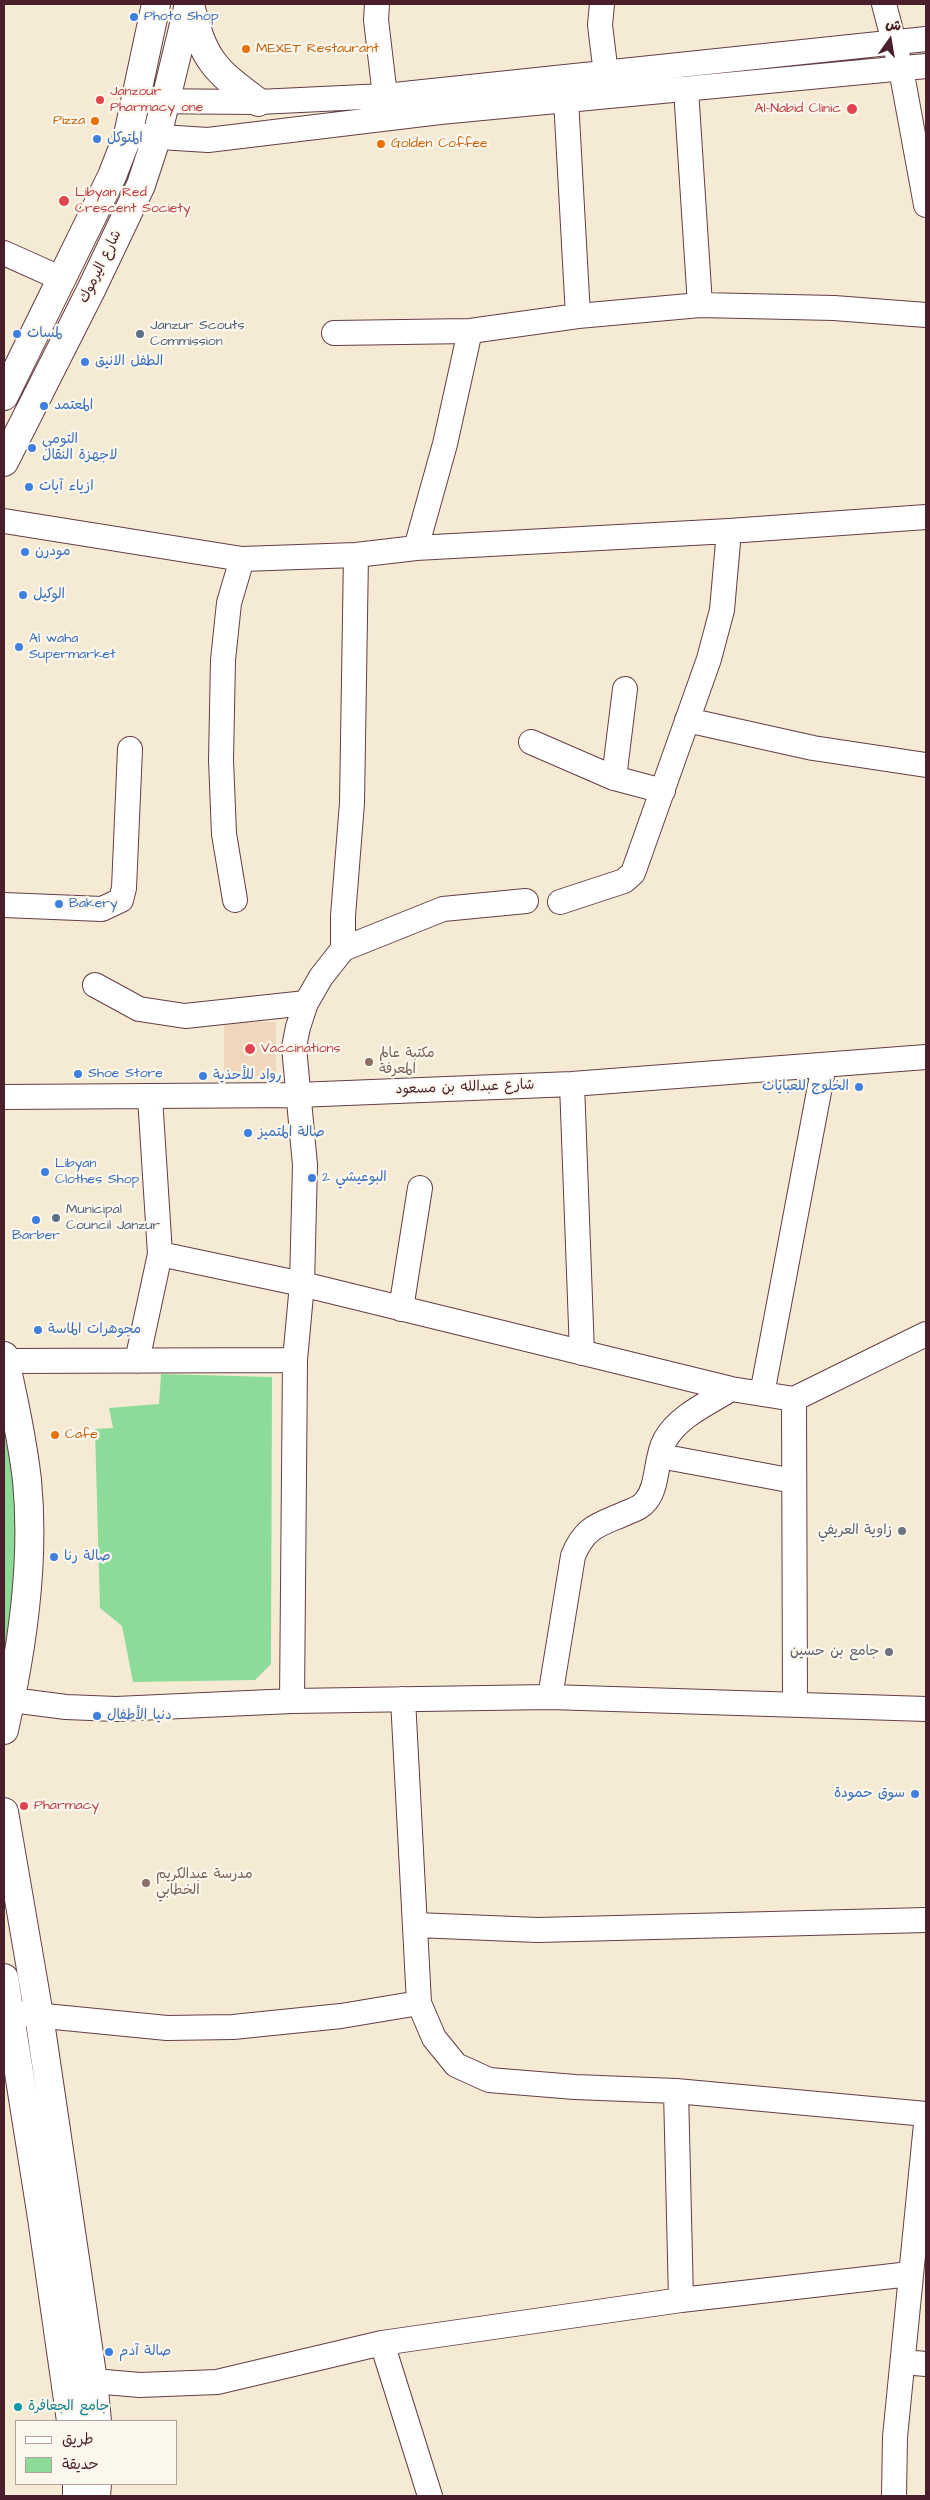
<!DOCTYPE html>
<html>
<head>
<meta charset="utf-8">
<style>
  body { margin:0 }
  #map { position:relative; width:930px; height:2500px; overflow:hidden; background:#f5ebd5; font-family:"Architects Daughter","Playpen Sans Arabic",sans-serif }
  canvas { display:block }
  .frame { position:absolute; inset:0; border:5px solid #4a1f2b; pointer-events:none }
  .legend { position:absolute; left:15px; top:2420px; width:162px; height:65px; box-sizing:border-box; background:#fbf7ec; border:1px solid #b4a19f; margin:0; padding:6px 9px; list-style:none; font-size:15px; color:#4a1f2b }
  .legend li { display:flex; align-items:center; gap:10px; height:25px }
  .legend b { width:25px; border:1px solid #b4a19f }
  .north { position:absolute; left:865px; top:15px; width:50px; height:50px; -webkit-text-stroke:4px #fbf7ec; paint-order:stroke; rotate:13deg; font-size:14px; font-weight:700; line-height:20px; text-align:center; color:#4a1f2b }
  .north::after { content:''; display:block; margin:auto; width:18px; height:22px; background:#4a1f2b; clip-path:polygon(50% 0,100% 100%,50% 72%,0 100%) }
</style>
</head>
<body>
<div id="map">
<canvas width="930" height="2500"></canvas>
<div class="frame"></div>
<ul class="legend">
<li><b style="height:6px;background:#fff"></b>طريق</li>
<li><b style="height:14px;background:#8cdb99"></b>حديقة</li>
</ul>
<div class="north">ش</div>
</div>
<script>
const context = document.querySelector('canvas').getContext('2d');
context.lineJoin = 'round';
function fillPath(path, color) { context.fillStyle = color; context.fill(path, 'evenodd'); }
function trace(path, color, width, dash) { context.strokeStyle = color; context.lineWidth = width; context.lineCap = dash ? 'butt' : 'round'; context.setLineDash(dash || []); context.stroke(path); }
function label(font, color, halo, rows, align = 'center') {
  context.font = font + ' "Architects Daughter","Playpen Sans Arabic",sans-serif'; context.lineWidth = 4.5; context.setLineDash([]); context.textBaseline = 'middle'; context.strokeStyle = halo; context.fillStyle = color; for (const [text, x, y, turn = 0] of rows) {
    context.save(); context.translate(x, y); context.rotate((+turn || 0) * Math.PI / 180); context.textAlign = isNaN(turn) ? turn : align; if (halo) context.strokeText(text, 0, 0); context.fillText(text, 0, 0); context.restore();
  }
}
const built = new Path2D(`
  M224 1022H276V1077L224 1076Z`);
const green = new Path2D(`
  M161 1374 272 1377 271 1664 255 1680 133 1682 122 1626 100 1608 95 1429 113 1428 109 1408 159 1404Z
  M4 1417 23 1494 11 1642 4 1644Z`);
const minor = new Path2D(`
  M377 4 376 20 385 96
  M602 4 600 25 606 74
  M884 4 901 69 926 205
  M686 89 700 305
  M566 99 578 316
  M135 101 258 102 385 96 926 39
  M128 135 208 140 440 112 926 66
  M4 253 62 279
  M334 333 470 331 578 316 700 305 834 308 926 315
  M4 521 242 559 356 555 416 548 729 531 926 517
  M416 548 445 444 470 331
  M687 720 813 748 926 765
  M531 742 614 778 663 791
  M614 778 625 689
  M235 900 224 834 221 760 223 660 229 603 242 559
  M560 902 624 881 633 873 709 659 722 610 729 531
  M4 905 102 909 121 900 124 888 130 749
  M343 949V916L352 803 356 555
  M95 985 139 1009 185 1016 306 1003
  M572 1084 582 1353
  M4 1097 297 1095 572 1084 926 1057
  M150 1097 160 1254
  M401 1309 420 1188
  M5 1361 295 1360
  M137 1361 160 1254 302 1284 731 1389 794 1399 926 1334
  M762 1394 824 1065
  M794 1399 795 1704
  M660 1456 794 1481
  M550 1697 573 1556C585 1526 599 1525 626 1513 633 1510 641 1508 646 1501 659 1485 655 1458 665 1440 678 1416 709 1403 731 1389
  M4 1699 66 1707 116 1709 292 1701 550 1697 926 1709
  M403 1699 419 2003 434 2038 456 2065 489 2080 575 2087 676 2091 926 2114
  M292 1701 295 1360 302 1284 305 1165 294 1047 298 1027 306 1003 321 977 343 949 443 909 526 901
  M416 1925 538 1930 926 1920
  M4 2012 167 2028 233 2027 341 2016 419 2003
  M676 2091 681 2300
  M382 2343 430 2496
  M903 2362 926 2364
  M93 2381 140 2385 217 2382 382 2343 681 2300 910 2274
  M894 2496 895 2437 926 2124`);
const major = new Path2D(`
  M190 5C204 60 213 69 258 102
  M4 396 112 176 128 135 156 4
  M4 462 91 290 141 185 157 136 189 4
  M4 1356C13 1397 22 1438 27 1480 35 1563 22 1649 4 1730
  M4 1812 39 2015 93 2381 97 2421
  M4 1978 42 2218 71 2421
  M77 2484V2496
  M96 2496 97 2484`);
const markers = [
  [134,17,5,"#3f7fe0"],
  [246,49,5,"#e8710a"],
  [100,100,5,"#e0444e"],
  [852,109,6,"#e0444e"],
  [95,121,5,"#e8710a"],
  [97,139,5,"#3f7fe0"],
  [381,144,5,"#e8710a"],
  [64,201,6,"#e0444e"],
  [17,334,5,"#3f7fe0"],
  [140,334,5,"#5c6f8a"],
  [85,362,5,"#3f7fe0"],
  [44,406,5,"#3f7fe0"],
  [32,448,5,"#3f7fe0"],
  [29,487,5,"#3f7fe0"],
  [25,552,5,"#3f7fe0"],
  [23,595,5,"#3f7fe0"],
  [19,647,5,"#3f7fe0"],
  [59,904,5,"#3f7fe0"],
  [250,1049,6,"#e0444e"],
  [369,1062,5,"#8d6e63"],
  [78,1074,5,"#3f7fe0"],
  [203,1076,5,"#3f7fe0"],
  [859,1087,5,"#3f7fe0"],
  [248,1133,5,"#3f7fe0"],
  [45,1172,5,"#3f7fe0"],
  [312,1178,5,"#3f7fe0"],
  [56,1218,5,"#5c6f8a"],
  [36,1220,5,"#3f7fe0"],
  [38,1330,5,"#3f7fe0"],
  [55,1435,5,"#e8710a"],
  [902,1531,5,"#6b7280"],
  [54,1557,5,"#3f7fe0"],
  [889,1652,5,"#6b7280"],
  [97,1716,5,"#3f7fe0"],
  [915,1794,5,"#3f7fe0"],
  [24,1806,5,"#e0444e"],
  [146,1883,5,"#8d6e63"],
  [109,2352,5,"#3f7fe0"],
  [18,2407,5,"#0f9aa8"]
];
const shopNames = [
  ["Photo Shop",144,17],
  ["المتوكل",107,139],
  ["لمسات",27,334],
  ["الطفل الانيق",95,362],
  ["المعتمد",54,406],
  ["التومي",42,440],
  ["لاجهزة النقال",42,456],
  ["ازياء آيات",39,487],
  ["مودرن",35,552],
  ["الوكيل",33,595],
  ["Al waha",29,639],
  ["Supermarket",29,655],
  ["Bakery",69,904],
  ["Shoe Store",88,1074],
  ["رواد للأحذية",213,1076],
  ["الخلوج للعبايات",849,1087,"right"],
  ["صالة المتميز",258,1133],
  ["Libyan",55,1164],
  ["Clothes Shop",55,1180],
  ["البوعيشي 2",322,1178],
  ["Barber",36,1236,"center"],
  ["مجوهرات الماسة",48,1330],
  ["صالة رنا",64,1557],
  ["دنيا الأطفال",107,1716],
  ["سوق حمودة",905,1794,"right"],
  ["صالة آدم",119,2352]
];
const foodNames = [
  ["MEXET Restaurant",256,49],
  ["Pizza",85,121,"right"],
  ["Golden Coffee",391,144],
  ["Cafe",65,1435]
];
const healthNames = [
  ["Janzour",110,92],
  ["Pharmacy one",110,108],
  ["Al-Nabid Clinic",841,109,"right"],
  ["Libyan Red",75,193],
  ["Crescent Society",75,209],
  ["Vaccinations",261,1049],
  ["Pharmacy",34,1806]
];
const streetNames = [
  ["شارع اليرموك",101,267,-64],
  ["شارع عبدالله بن مسعود",465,1088,-2]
];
const serviceNames = [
  ["Janzur Scouts",150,326],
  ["Commission",150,342],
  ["Municipal",66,1210],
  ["Council Janzur",66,1226]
];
const educationNames = [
  ["مكتبة عالم",379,1054],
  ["المعرفة",379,1070],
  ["مدرسة عبدالكريم",156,1875],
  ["الخطابي",156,1891]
];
const worshipNames = [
  ["زاوية العريفي",892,1531],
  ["جامع بن حسين",879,1652]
];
const cultureNames = [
  ["جامع الجعافرة",28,2407]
];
fillPath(built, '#f0d6bc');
fillPath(green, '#8cdb99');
trace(minor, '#643e44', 26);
trace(major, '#643e44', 30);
trace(minor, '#fff', 24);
trace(major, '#fff', 28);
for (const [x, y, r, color] of markers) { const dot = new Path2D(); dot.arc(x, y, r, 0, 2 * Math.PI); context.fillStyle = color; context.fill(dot); trace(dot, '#fbf7ec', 2); }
label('14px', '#366cbe', '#fbf7ec', shopNames, 'left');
label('14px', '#c56008', '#fbf7ec', foodNames, 'left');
label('14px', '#be3a42', '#fbf7ec', healthNames, 'left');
label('14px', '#4a1f2b', '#fbf7ec', streetNames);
label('14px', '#4e5e75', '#fbf7ec', serviceNames, 'left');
label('14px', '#785e54', '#fbf7ec', educationNames, 'left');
label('14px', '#5b616d', '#fbf7ec', worshipNames, 'right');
label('14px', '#0d838f', '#fbf7ec', cultureNames, 'left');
</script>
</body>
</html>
